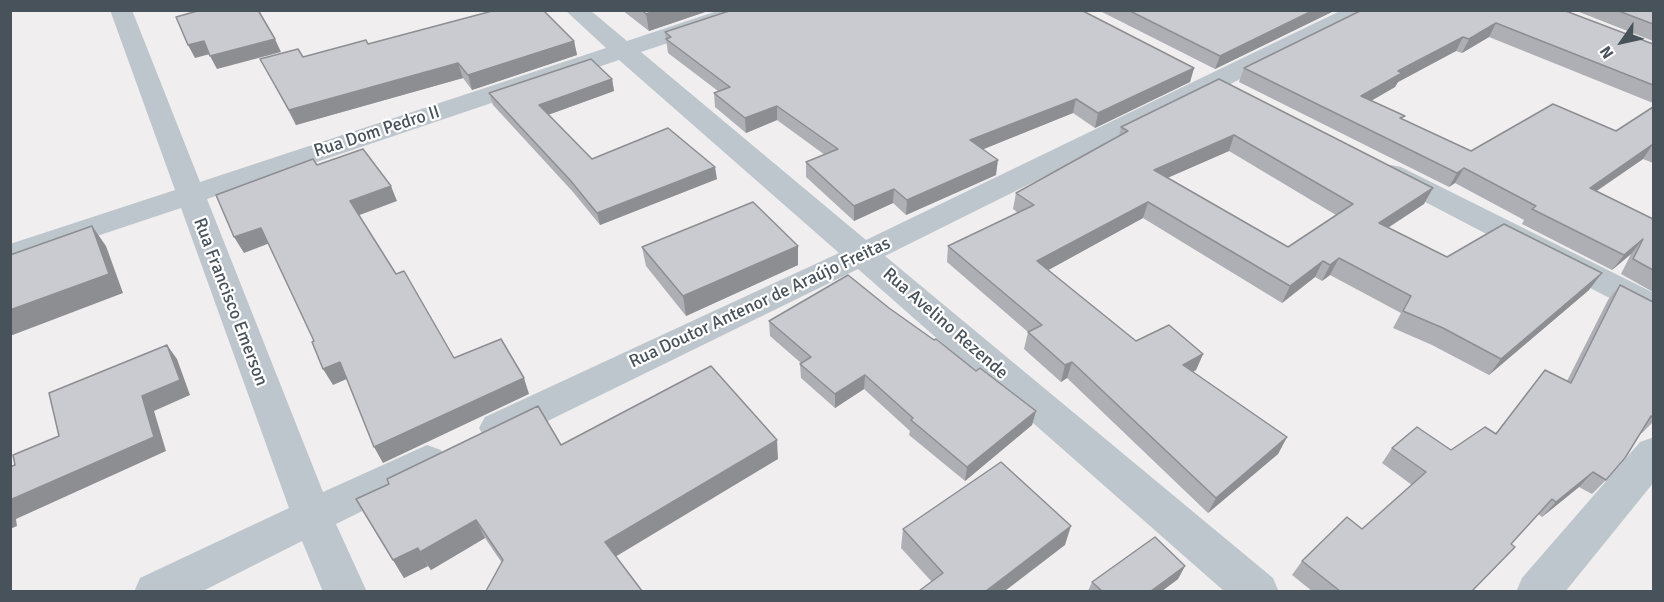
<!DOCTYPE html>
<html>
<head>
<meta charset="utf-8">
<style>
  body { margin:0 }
  #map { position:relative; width:1664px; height:602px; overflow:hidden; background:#f1eeef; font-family:Signika,sans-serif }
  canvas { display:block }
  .frame { position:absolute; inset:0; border:12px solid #48525b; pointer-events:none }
  .north { position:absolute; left:1592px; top:12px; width:60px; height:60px; -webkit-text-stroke:4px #fff; paint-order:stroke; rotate:236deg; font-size:16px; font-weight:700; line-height:24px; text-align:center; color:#48525b }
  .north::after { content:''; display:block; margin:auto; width:21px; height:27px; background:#48525b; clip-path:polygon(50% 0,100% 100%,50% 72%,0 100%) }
</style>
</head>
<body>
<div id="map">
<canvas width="1664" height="602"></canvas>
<div class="frame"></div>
<div class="north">N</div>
</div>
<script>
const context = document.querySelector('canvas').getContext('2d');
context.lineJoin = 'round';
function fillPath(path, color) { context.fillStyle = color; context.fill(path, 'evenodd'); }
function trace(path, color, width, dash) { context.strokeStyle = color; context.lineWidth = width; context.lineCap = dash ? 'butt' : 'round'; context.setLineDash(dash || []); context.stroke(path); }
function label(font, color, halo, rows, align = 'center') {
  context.font = font + ' Signika,sans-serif'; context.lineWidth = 4.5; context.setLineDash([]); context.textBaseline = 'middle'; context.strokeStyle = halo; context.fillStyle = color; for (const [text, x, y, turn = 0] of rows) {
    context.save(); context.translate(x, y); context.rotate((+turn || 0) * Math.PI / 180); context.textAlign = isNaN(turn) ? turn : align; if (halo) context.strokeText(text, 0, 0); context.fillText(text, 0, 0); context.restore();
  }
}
const minor = new Path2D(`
  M110 10H132L200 182 606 48 565 10H590L627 41 720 10H755L752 15 641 52 866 240 1342 10H1372L1369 15 885 256 1273 578 1279 592H1225L858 269 511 439 498 443 485 439 479 428 485 417 839 253 619 60 207 199 323 492 427 445 441 450 446 461 441 472 336 524 367 592H323L302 541 201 592H134L140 578 289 508 181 208 10 265V244L175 190Z
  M1391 165 1401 167 1654 293V318L1642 315 1381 179 1377 173 1381 167Z
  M1654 437V482L1565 592H1516L1522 578 1640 442Z`);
const wall = new Path2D(`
  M622 10H711L649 31Z
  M1098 10H1336L1215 69Z
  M1563 10 1653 44V103L1489 37 1462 53 1456 51 1398 82 1395 87 1371 101 1403 120 1471 151 1616 131 1653 107V163L1643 159 1597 191 1653 219V292L1621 274 1631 254 1612 270 1522 224 1524 220 1455 183 1449 187 1239 82 1244 68Z
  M1574 10H1653V41Z
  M665 32 1194 68 1190 82 1095 128 1073 113 983 149 996 175 906 215 893 203 854 221 806 177V162L825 155 777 120 746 133 715 107 714 93 718 91 668 53Z
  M574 41 577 55 472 90 463 78 296 125 260 59 303 57 368 44Z
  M612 79 614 91 548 115 592 159 717 179 600 225 573 192 493 105 489 93Z
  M1219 79 1424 204 1388 228 1447 257 1589 290 1489 375 1432 345 1393 328 1401 313 1330 275 1322 281 1315 277 1282 303 1143 218 1048 270 1136 341 1203 354 1196 370 1193 372 1287 437 1278 454 1208 513 1067 378 1061 382 1024 349 1028 332 947 262 948 246 1018 213 1013 209 1016 193 1119 136 1121 127ZM1229 151 1336 215 1288 247 1167 178Z
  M798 246V265L686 316 646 266 642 247Z
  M1620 285 1653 302V422L1642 433H1641L1606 480 1592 494 1579 487 1542 517 1538 514 1511 544 1472 591H1312L1292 575 1302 561 1362 529 1412 485 1382 463 1392 448 1451 450 1495 434 1545 370 1567 381 1608 300Z
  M889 308 976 371 1036 411 1032 425 965 481 909 435 910 431 864 389 835 408 801 378 800 364 801 363 770 336 769 321Z
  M561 445 778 459 502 563 485 538 431 570 428 566 404 578 393 560Z
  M903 529 1065 545 932 582 901 548Z
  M1185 566 1178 579 1162 591H1088L1092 582Z`);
const shadedWall = new Path2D(`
  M657 10H711L649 31 646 14Z
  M1314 10H1336L1215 69 1220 56Z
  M1496 23 1489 37 1462 53 1469 39Z
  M1463 37 1456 51 1398 82 1395 87 1355 110 1361 96 1398 71Z
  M275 39 281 52 217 69 210 56Z
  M204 41 210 54 195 58 188 45Z
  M574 41 577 55 472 90 468 75Z
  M458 63 463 78 296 125 289 110Z
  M1194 68 1190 82 1095 128 1098 113Z
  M612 79 614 91 542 117 539 105Z
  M1076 99 1073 113 969 155 970 140Z
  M777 106V120L746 133 745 118Z
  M1234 135 1229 151 1149 186 1154 170Z
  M1653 144 1643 159 1580 202 1590 188Z
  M998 160 996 175 906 215 907 200Z
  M715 167 717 179 600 225 597 213Z
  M1464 168 1455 183 1449 187 1457 173Z
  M391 186 397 201 357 216 350 201Z
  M1433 188 1424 204 1370 239 1379 223Z
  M894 189 893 203 854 221V206Z
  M1148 202 1143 218 1034 278 1037 261Z
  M92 226 106 246 123 293 10 336V310Z
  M261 228 270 243 244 253 234 237Z
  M1643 239 1631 254 1612 270 1624 255Z
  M798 246V265L686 316 683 296Z
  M1339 258 1330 275 1322 281 1330 265Z
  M1323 261 1315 277 1282 303 1290 286Z
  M1602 273 1589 290 1489 375 1501 359Z
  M167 345 177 359 190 395 154 411 166 451 16 519 17 526 10 529V500L142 396Z
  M1203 354 1196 370 1176 381 1183 365Z
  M340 362 349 378 333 385 323 369Z
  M1072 362 1067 378 1061 382 1065 365Z
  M865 375 864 389 835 408V394Z
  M524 378 529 394 383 463 374 447Z
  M1036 411 1032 425 965 481 967 467Z
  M1287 437 1278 454 1208 513 1216 498Z
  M777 440 778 459 610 560 605 542Z
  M1593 472 1579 487 1542 517 1556 502Z
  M476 520 485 538 431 570 420 552Z
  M1071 526 1065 545 1005 591H986Z
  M418 548 428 566 404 578 393 560Z
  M1185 566 1178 579 1162 591H1151Z`);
const building = new Path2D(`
  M201 10H258L275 39 210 56 204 41 188 45 176 17Z
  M496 10H543L574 41 468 75 458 63 289 110 260 59 298 49 303 57 366 40 368 44Z
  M642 10H657L646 14Z
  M732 10H1081L1194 68 1098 113 1076 99 970 140 998 160 907 200 894 189 854 206 806 162 838 149 777 106 745 118 714 93 730 87 666 39 671 37 665 32Z
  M1128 10H1314L1220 56Z
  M1362 10H1563L1653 44V85L1496 23 1469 39 1463 37 1398 71 1402 73 1361 96 1405 116 1400 118 1471 151 1553 104 1616 131 1653 107V144L1590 188 1653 219V270L1633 259 1643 239 1624 255 1532 209 1536 206 1464 168 1457 173 1244 68Z
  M1616 10H1653V24Z
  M591 59 612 79 539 105 592 159 668 128 715 167 597 213 570 180 489 93Z
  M1219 79 1433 188 1379 223 1447 257 1504 224 1602 273 1501 359 1443 328 1403 311 1411 296 1339 258 1330 265 1323 261 1290 286 1148 202 1037 261 1136 341 1169 325 1203 354 1183 365 1287 437 1216 498 1072 362 1065 365 1028 332 1042 325 948 246 1034 205 1016 193 1128 131 1121 127ZM1234 135 1353 204 1288 247 1154 170Z
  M363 149 391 186 350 201 396 274 404 271 454 358 501 339 524 378 374 447 340 362 323 369 312 342 314 341 261 228 234 237 216 195 313 159 317 165Z
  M753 202 798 246 683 296 642 247Z
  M92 226 109 274 10 310V255Z
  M848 275 889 308 934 340 936 339 976 371 980 368 1036 411 967 467 911 420 913 418 865 375 835 394 800 364 811 357 769 321Z
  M1620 285 1653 302V417L1651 416 1625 458 1606 480 1593 472 1556 502 1552 499 1511 544 1515 547 1472 591H1340L1302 561 1347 517 1362 529 1426 472 1392 448 1417 427 1451 450 1485 427 1496 434 1545 370 1571 383Z
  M167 345 180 380 142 396 154 437 10 500V467L15 465 13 455 59 436 49 393Z
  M711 366 777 440 605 542 642 591H486L503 560 476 520 420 552 418 548 393 560 356 499 389 484 387 479 538 406 561 445Z
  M1001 462 1071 526 986 591H919L943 573 903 529Z
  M1155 537 1185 566 1151 591H1102L1092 582Z`);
const streetNames = [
  ["Rua Dom Pedro II",377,132,-18],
  ["Rua Francisco Emerson",230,302,69],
  ["Rua Doutor Antenor de Araújo Freitas",760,303,-25],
  ["Rua Avelino Rezende",945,324,41]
];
fillPath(minor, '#bec6cd');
fillPath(wall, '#adafb4');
fillPath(shadedWall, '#8d8e92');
fillPath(building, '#c9cbd1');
trace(building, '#8d8e92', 1.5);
label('18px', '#48525b', '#fff', streetNames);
</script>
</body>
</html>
